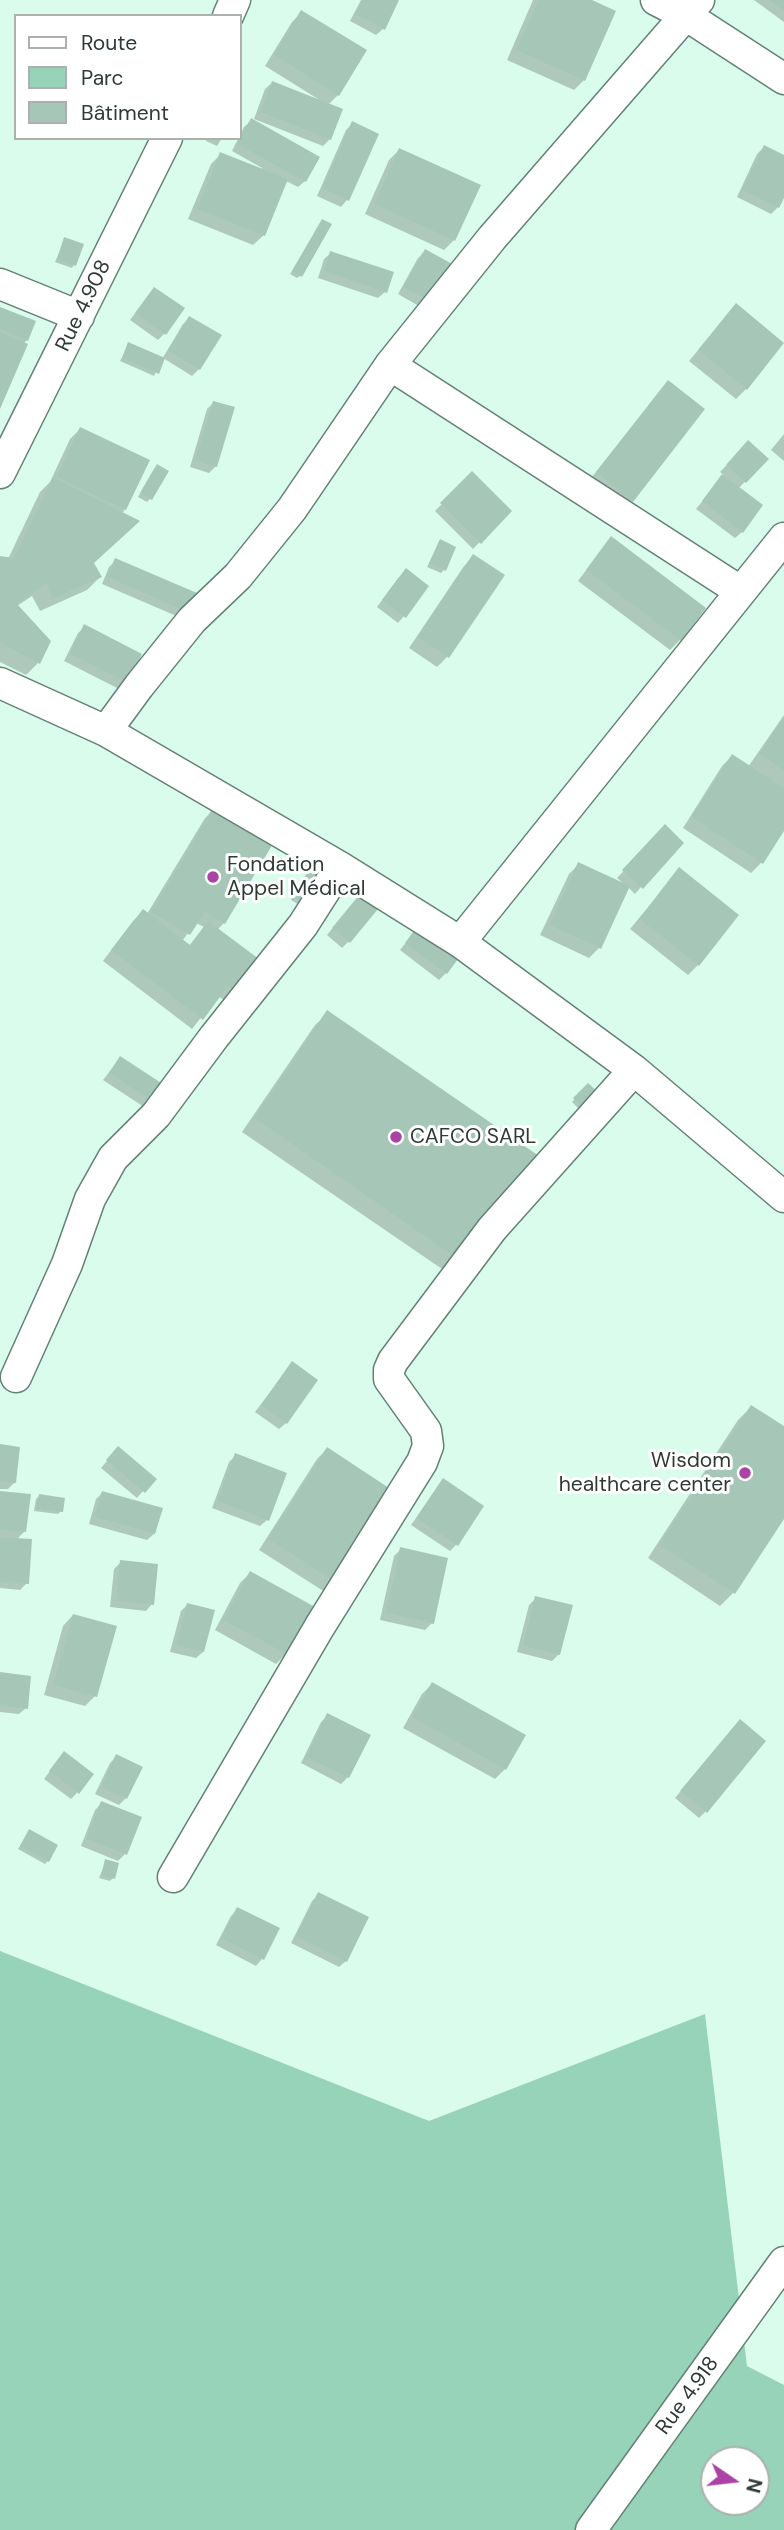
<!DOCTYPE html>
<html>
<head>
<meta charset="utf-8">
<style>
  body { margin:0 }
  #map { position:relative; width:784px; height:2530px; overflow:hidden; background:#dafcec; font-family:"DM Sans",sans-serif }
  canvas { display:block }
  .legend { position:absolute; left:14px; top:14px; width:228px; height:126px; box-sizing:border-box; background:#fff; border:2px solid #abb1ae; margin:0; padding:9px 12px; list-style:none; font-size:21px; color:#2e3b35 }
  .legend li { display:flex; align-items:center; gap:14px; height:35px }
  .legend b { width:35px; border:2px solid #abb1ae }
  .north { position:absolute; left:700px; top:2446px; width:70px; height:70px; box-sizing:border-box; background:#fff; border:2px solid #abb1ae; border-radius:50%; rotate:104deg; font-size:19px; font-weight:700; line-height:28px; text-align:center; color:#2e3b35 }
  .north::after { content:''; display:block; margin:auto; width:24px; height:32px; background:#ab43a6; clip-path:polygon(50% 0,100% 100%,50% 72%,0 100%) }
</style>
</head>
<body>
<div id="map">
<canvas width="784" height="2530"></canvas>
<ul class="legend">
<li><b style="height:9px;background:#fff"></b>Route</li>
<li><b style="height:19px;background:#96d3b9"></b>Parc</li>
<li><b style="height:19px;background:#a6c7b8"></b>Bâtiment</li>
</ul>
<div class="north">N</div>
</div>
<script>
const context = document.querySelector('canvas').getContext('2d');
context.lineJoin = 'round';
function fillPath(path, color) { context.fillStyle = color; context.fill(path, 'evenodd'); }
function trace(path, color, width, dash) { context.strokeStyle = color; context.lineWidth = width; context.lineCap = dash ? 'butt' : 'round'; context.setLineDash(dash || []); context.stroke(path); }
function label(font, color, halo, rows, align = 'center') {
  context.font = font + ' "DM Sans",sans-serif'; context.lineWidth = 6; context.setLineDash([]); context.textBaseline = 'middle'; context.strokeStyle = halo; context.fillStyle = color; for (const [text, x, y, turn = 0] of rows) {
    context.save(); context.translate(x, y); context.rotate((+turn || 0) * Math.PI / 180); context.textAlign = isNaN(turn) ? turn : align; if (halo) context.strokeText(text, 0, 0); context.fillText(text, 0, 0); context.restore();
  }
}
const green = new Path2D(`
  M0 1951 429 2121 705 2014 747 2366 784 2385V2530H0ZM714 2460H756V2502H714Z`);
const shadow = new Path2D(`
  M361 0H397L383 29 376 35 350 21Z
  M533 0H588L584 80 574 90 507 60Z
  M754 0H784V22Z
  M302 12 338 95 328 105 330 139 323 146 254 119 265 89 272 83 317 101 318 99 265 66 292 22Z
  M251 121 305 181 298 187 286 181 264 235 253 245 188 219 211 164 221 154 261 170 262 168 232 151 244 127Z
  M353 123 347 200 341 207 317 196 346 130Z
  M207 138H222L217 146 206 141Z
  M764 147 784 156V194L778 207 771 214 737 197 757 154Z
  M399 150 454 240 444 250 365 214 389 160Z
  M320 224 300 276 297 278 290 274Z
  M65 239 74 265 72 268 55 262Z
  M425 251 424 309 398 294 418 258Z
  M331 253 385 292 378 298 318 278 324 259Z
  M148 296 165 333 158 340 130 320Z
  M736 305 746 389 736 399 689 361Z
  M0 309 27 340 23 344 0 405Z
  M190 318 199 369 192 376 163 358 154 376 120 361 129 345 162 359 183 324Z
  M668 382 632 500 622 510 587 483Z
  M213 403 216 466 209 473 190 467 207 409Z
  M80 429 125 509 92 563 100 577 87 590 40 611 32 596 17 606 39 662 26 675 0 662V558L8 559 40 492 50 482 70 439Z
  M784 434V461L771 450Z
  M742 449 766 459 738 489 742 532 735 538 696 509 724 475 720 472Z
  M154 469 150 499 147 502 138 497Z
  M472 474 510 511 473 549 435 511Z
  M440 542 444 570 441 573 427 567Z
  M602 549 680 640 670 650 578 581Z
  M474 556 503 575 447 657 437 667 409 648 464 566Z
  M116 560 195 594 181 618 102 584 109 567Z
  M399 577 404 616 398 623 377 607Z
  M85 627 126 682 119 689 64 661 78 633Z
  M784 715V827L761 863 751 873 683 828 722 766 732 756 748 767Z
  M215 808 224 923 217 930 261 963 228 1003 218 996 192 1029 103 961 133 921 143 911 147 914 205 818ZM196 923 204 927 189 946 182 941Z
  M665 827 641 887 635 894 628 887 599 948 589 958 540 935 569 874 579 864 625 885 617 878Z
  M679 870 698 965 688 975 630 929Z
  M307 873 308 910 291 900Z
  M353 903 349 941 342 948 327 935Z
  M416 930 446 973 439 980 400 950Z
  M328 1013 455 1256 442 1269 242 1132 315 1025Z
  M120 1058 170 1090 153 1113 103 1080Z
  M588 1085 580 1110 572 1102Z
  M292 1363 286 1423 279 1429 255 1412Z
  M751 1407 784 1428V1516L733 1593 720 1606 648 1558 738 1420Z
  M0 1446 14 1483 8 1489H0Z
  M327 1449 396 1494 328 1594 259 1550 317 1459Z
  M112 1455 143 1491 137 1498 101 1468Z
  M236 1455 267 1520 260 1526 212 1508 229 1462Z
  M443 1480 456 1545 450 1551 411 1525Z
  M0 1493 25 1531 16 1540 27 1583 20 1590 0 1588Z
  M102 1493 154 1534 147 1540 89 1524 96 1499Z
  M39 1496 61 1511 58 1514 34 1511 36 1499Z
  M401 1549 432 1623 425 1630 380 1620 394 1556Z
  M121 1562 152 1604 146 1611 110 1607 114 1569Z
  M250 1573 312 1607 286 1654 276 1664 215 1630 240 1583Z
  M536 1598 559 1654 552 1661 517 1652 529 1605Z
  M187 1605 203 1652 196 1658 170 1652 181 1611Z
  M73 1615 95 1696 85 1706 44 1695 63 1626Z
  M0 1674 26 1708 19 1714 0 1712Z
  M432 1684 505 1769 495 1779 403 1728 422 1694Z
  M328 1715 348 1777 341 1784 301 1763 321 1722Z
  M733 1728 705 1812 699 1818 675 1798Z
  M117 1756 126 1798 119 1805 95 1794 110 1763Z
  M58 1760 77 1793 71 1799 44 1779Z
  M102 1803 139 1818 125 1854 118 1861 81 1846 95 1810Z
  M29 1831 48 1861 45 1864 18 1849Z
  M106 1861 113 1878 110 1881 99 1878Z
  M319 1894 346 1961 339 1967 291 1943 312 1901Z
  M238 1909 262 1959 256 1966 216 1945 231 1916Z`);
const building = new Path2D(`
  M363 0H399L385 30 355 14Z
  M538 0H592L616 11 585 81 516 50Z
  M769 0H784V11Z
  M301 10 367 50 339 96 274 55Z
  M272 81 343 109 331 140 260 112Z
  M251 118 320 157 306 182 237 144Z
  M352 121 379 134 349 201 322 189Z
  M764 145 784 155V198L779 208 742 190Z
  M399 148 481 185 455 241 374 204Z
  M220 152 288 179 265 236 197 209Z
  M322 219 332 224 302 277 292 271Z
  M64 237 84 244 76 266 57 259Z
  M425 249 454 265 432 303 403 287Z
  M330 251 394 272 387 293 324 271Z
  M154 287 185 308 166 335 135 313Z
  M736 303 784 343 747 390 698 350Z
  M0 307 36 321 28 341 0 329Z
  M189 316 222 335 200 370 168 351Z
  M0 332 28 344 0 409Z
  M128 342 165 358 159 374 122 358Z
  M668 380 705 409 633 502 596 472Z
  M213 401 235 407 217 467 195 461Z
  M80 427 150 460 126 510 56 477Z
  M748 440 769 459 746 483 726 465Z
  M157 464 169 471 152 500 140 493Z
  M472 471 512 511 481 544 440 503Z
  M722 474 763 505 743 533 702 501Z
  M53 477 140 521 94 563 102 577 53 599 46 584 17 604 51 641 40 664 0 643V556L14 558Z
  M611 536 706 608 681 641 586 570Z
  M440 539 456 547 446 571 429 563Z
  M473 554 505 575 449 658 417 637Z
  M115 558 197 593 189 613 107 577Z
  M406 568 429 586 406 618 382 600Z
  M84 624 142 654 128 683 70 654Z
  M784 717V771L759 754Z
  M732 754 784 788V831L763 864 691 817Z
  M214 806 274 842 225 924 205 912 190 935 151 912Z
  M665 824 684 843 643 889 622 870Z
  M578 862 630 886 601 949 549 925Z
  M679 867 739 915 699 966 639 919Z
  M310 868 329 879 312 908 293 897Z
  M360 894 378 909 350 943 332 928Z
  M143 909 190 945 208 921 263 962 239 994 228 986 203 1020 111 950Z
  M416 928 458 959 447 974 405 943Z
  M327 1010 539 1156 456 1258 254 1118Z
  M120 1056 172 1090 161 1107 109 1073Z
  M588 1083 599 1093 584 1109 573 1098Z
  M292 1361 318 1380 287 1424 261 1405Z
  M751 1405 784 1426V1519L735 1594 659 1545Z
  M0 1444 20 1447 16 1483 0 1482Z
  M118 1446 157 1479 145 1493 106 1460Z
  M327 1447 398 1494 339 1585 268 1539Z
  M235 1453 287 1473 269 1521 217 1501Z
  M443 1478 484 1506 458 1546 416 1518Z
  M0 1491 31 1494 26 1532 0 1530Z
  M102 1491 163 1508 155 1534 94 1517Z
  M39 1494 65 1498 63 1512 36 1509Z
  M0 1537 32 1539 29 1584 0 1582Z
  M400 1547 448 1558 434 1624 386 1613Z
  M120 1560 158 1564 154 1605 116 1601Z
  M250 1571 315 1607 288 1655 223 1620Z
  M535 1596 573 1605 560 1655 523 1646Z
  M187 1603 215 1610 204 1652 176 1645Z
  M73 1614 117 1626 97 1697 53 1685Z
  M0 1672 31 1676 28 1709 0 1706Z
  M432 1682 526 1735 506 1770 412 1717Z
  M327 1713 371 1735 349 1778 306 1757Z
  M740 1719 766 1741 707 1813 680 1791Z
  M64 1751 94 1774 79 1794 49 1771Z
  M116 1754 143 1767 127 1799 101 1787Z
  M101 1801 142 1817 127 1855 86 1839Z
  M29 1829 58 1845 49 1862 20 1846Z
  M105 1859 119 1863 115 1879 101 1876Z
  M318 1892 369 1917 347 1962 296 1936Z
  M237 1907 280 1928 264 1960 221 1938Z`);
const minor = new Path2D(`
  M656 0 687 16 784 79
  M228 16 235 0
  M0 284 79 316
  M390 365 740 591
  M0 473 167 138
  M0 683 106 731 340 867 460 942 634 1070 784 1197
  M106 731 139 686 192 620 238 576 292 509 390 365 492 238 699 0
  M460 942 784 538
  M16 1377 67 1264 90 1199 113 1158 156 1115 214 1037 303 925 340 867
  M173 1877 320 1626 422 1462 428 1446 426 1431 389 1379V1370L393 1361 492 1229 634 1070
  M591 2530 784 2262`);
const markers = [
  [213,877,7,"#ab43a6"],
  [396,1137,7,"#ab43a6"],
  [745,1473,7,"#ab43a6"]
];
const streetNames = [
  ["Rue 4.908",84,306,-64],
  ["Rue 4.918",688,2396,-54]
];
const poiNames = [
  ["Fondation",227,865],
  ["Appel Médical",227,889],
  ["CAFCO SARL",410,1137],
  ["Wisdom",731,1461,"right"],
  ["healthcare center",731,1485,"right"]
];
fillPath(green, '#96d3b9');
fillPath(shadow, '#0003');
fillPath(building, '#a6c7b8');
trace(minor, '#638174', 33);
trace(minor, '#fff', 30);
for (const [x, y, r, color] of markers) { const dot = new Path2D(); dot.arc(x, y, r, 0, 2 * Math.PI); context.fillStyle = color; context.fill(dot); trace(dot, '#fff', 2.5); }
label('21px', '#2e3b35', '#fff', streetNames);
label('21px', '#2e3b35', '#fff', poiNames, 'left');
</script>
</body>
</html>
